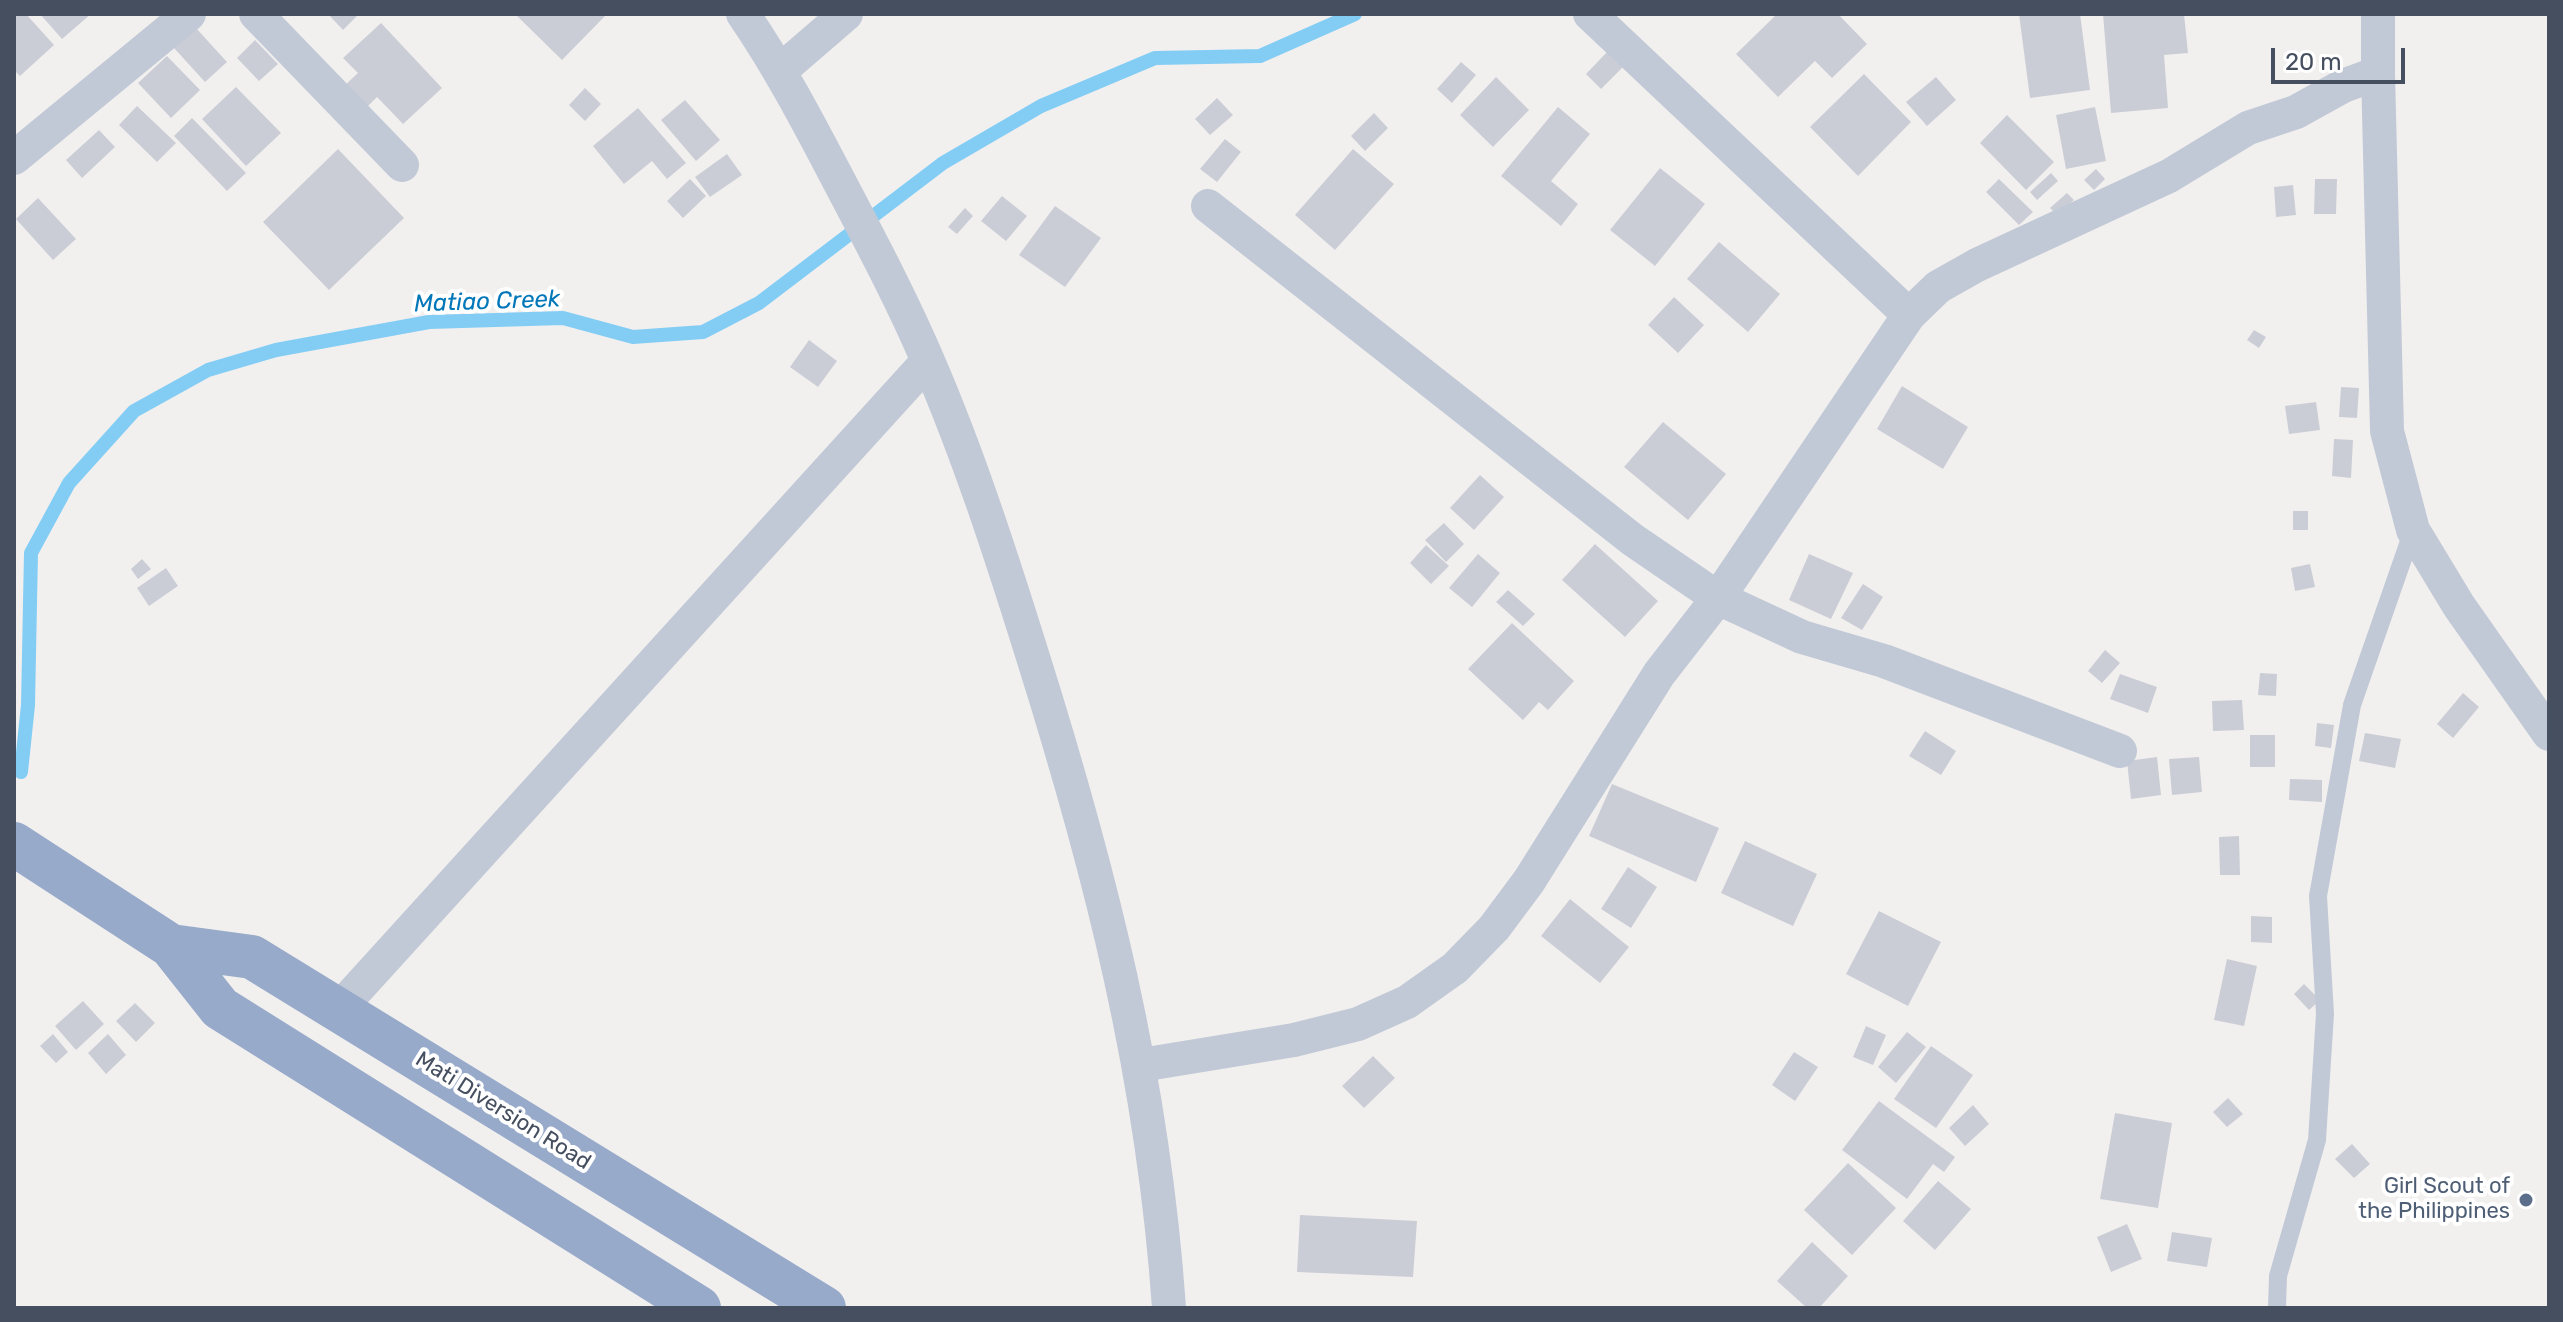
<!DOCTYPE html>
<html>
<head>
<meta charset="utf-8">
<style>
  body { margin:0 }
  #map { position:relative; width:2563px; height:1322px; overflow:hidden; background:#f2f0ef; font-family:Rubik,sans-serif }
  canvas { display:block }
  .frame { position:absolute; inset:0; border:16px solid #464f5f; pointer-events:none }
  .scale { position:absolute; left:2271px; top:48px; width:134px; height:36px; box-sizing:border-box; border:4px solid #464f5f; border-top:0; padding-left:10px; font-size:24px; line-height:28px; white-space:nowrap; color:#464f5f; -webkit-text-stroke:6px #fff; paint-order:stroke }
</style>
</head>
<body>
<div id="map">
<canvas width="2563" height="1322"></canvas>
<div class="frame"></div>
<div class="scale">20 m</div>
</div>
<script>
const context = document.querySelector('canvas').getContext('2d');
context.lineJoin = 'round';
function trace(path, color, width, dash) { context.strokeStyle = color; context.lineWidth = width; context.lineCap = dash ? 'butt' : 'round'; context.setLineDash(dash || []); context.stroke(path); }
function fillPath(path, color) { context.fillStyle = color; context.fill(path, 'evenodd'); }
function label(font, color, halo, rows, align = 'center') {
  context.font = font + ' Rubik,sans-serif'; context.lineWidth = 8; context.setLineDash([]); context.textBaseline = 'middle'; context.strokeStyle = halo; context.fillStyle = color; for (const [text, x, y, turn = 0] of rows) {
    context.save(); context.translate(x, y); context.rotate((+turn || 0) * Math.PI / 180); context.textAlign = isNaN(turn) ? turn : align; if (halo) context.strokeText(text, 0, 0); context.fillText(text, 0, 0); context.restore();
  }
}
const stream = new Path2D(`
  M21 772 28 705 31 553 69 483 134 411 208 370 276 350 429 322 563 318 633 337 703 332 759 303 943 163 1041 106 1155 58 1260 56 1355 14`);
const building = new Path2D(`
  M14 14H26L54 45 20 76 14 70Z
  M40 14H91L62 39Z
  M328 14H359L343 30Z
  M515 14H607L562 60Z
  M1777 14H1838L1867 44 1832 78 1815 61 1778 97 1736 54Z
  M2019 14H2080L2090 90 2030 98Z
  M2103 14H2184L2188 53 2164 55 2168 108 2111 113Z
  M381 23 442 88 403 124 377 97 365 109 344 86 358 73 343 58Z
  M196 28 227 62 205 82 174 48Z
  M255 40 278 64 259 81 237 58Z
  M1608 51 1624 66 1601 89 1586 74Z
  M167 56 200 90 171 118 138 83Z
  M1461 62 1476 75 1452 103 1437 89Z
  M1864 74 1911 122 1858 176 1810 127Z
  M1496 77 1529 110 1493 147 1460 115Z
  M1936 77 1956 100 1927 126 1906 102Z
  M236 87 281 133 246 166 202 119Z
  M585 88 601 104 585 121 569 105Z
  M1217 98 1233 115 1210 135 1195 119Z
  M685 100 720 140 696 161 661 120Z
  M137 106 176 143 157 162 119 125Z
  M1558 107 1590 134 1551 181 1578 204 1561 226 1501 176Z
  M2095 107 2106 161 2066 169 2056 115Z
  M638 108 686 163 667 179 652 161 624 184 593 146Z
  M1374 113 1388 128 1365 151 1351 136Z
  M2007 115 2054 162 2026 190 1980 143Z
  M192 118 246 173 227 191 174 136Z
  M99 130 115 147 82 178 66 160Z
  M1225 139 1241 152 1217 182 1200 169Z
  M338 149 404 218 329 290 263 222Z
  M1353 149 1394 184 1335 250 1295 215Z
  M727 154 742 175 710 197 695 177Z
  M1660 168 1705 204 1655 266 1610 230Z
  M2096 169 2105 179 2094 190 2084 180Z
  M2051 173 2058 181 2037 200 2030 192Z
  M690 179 706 196 683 218 667 201Z
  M1999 179 2033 212 2019 225 1986 192Z
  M2315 179H2337L2336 214H2314Z
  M2293 185 2296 215 2276 217 2274 187Z
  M2067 193 2074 200 2057 215 2050 208Z
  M1002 196 1027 216 1006 241 981 221Z
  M38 198 76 239 53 260 16 219Z
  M1055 206 1101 238 1065 287 1019 255Z
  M965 208 973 216 957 234 948 227Z
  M1719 242 1780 294 1748 332 1687 279Z
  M1674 297 1704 325 1678 353 1648 325Z
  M2254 330 2266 337 2259 348 2247 340Z
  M809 340 837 361 818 387 790 367Z
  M1902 386 1968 427 1943 469 1877 429Z
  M2341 387 2359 388 2357 418 2339 417Z
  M2316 402 2320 430 2289 434 2285 406Z
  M1663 422 1726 474 1688 520 1624 467Z
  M2334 439 2353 440 2351 478 2332 476Z
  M1480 475 1504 497 1474 530 1450 508Z
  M2293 511H2308V530H2293Z
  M1444 523 1464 544 1446 562 1425 540Z
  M1595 544 1658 601 1625 637 1562 580Z
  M1426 545 1449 566 1431 584 1410 563Z
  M1478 554 1500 573 1472 607 1449 588Z
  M1809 554 1853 573 1831 619 1789 600Z
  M142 559 151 569 138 579 131 569Z
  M2310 564 2315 587 2295 591 2291 568Z
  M166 568 178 586 149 606 137 588Z
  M1863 584 1883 597 1862 630 1841 618Z
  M1508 590 1535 614 1523 626 1496 602Z
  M1512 623 1574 681 1548 710 1539 702 1523 720 1468 669Z
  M2105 650 2120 663 2102 683 2088 671Z
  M2260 673 2277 674 2276 696 2258 695Z
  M2120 674 2157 687 2148 713 2110 699Z
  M2463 693 2479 707 2453 738 2437 724Z
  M2242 700 2244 730 2213 731 2212 701Z
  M2317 723 2334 725 2331 748 2315 746Z
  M1925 731 1956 751 1941 775 1909 756Z
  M2365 733 2401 739 2395 768 2359 761Z
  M2250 735H2275V767H2250Z
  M2157 757 2161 795 2131 799 2127 761Z
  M2199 757 2202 792 2172 795 2169 759Z
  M2290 779 2322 780V802L2289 800Z
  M1612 784 1719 828 1696 882 1589 836Z
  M2239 836 2240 875H2220L2219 837Z
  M1745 841 1817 874 1793 926 1721 893Z
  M1628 867 1657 887 1631 928 1601 909Z
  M1570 899 1629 947 1600 983 1541 936Z
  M1879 911 1941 942 1908 1006 1846 974Z
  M2251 916 2272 917V943L2251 942Z
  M2227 959 2257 966 2244 1026 2214 1020Z
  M2304 984 2320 1000 2309 1010 2294 994Z
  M83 1001 104 1024 76 1050 55 1026Z
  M135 1003 155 1023 136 1042 116 1021Z
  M1866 1026 1886 1035 1873 1065 1853 1057Z
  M1907 1032 1926 1047 1896 1083 1878 1067Z
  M53 1034 68 1052 56 1063 40 1046Z
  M108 1034 126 1055 106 1074 88 1053Z
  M1931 1046 1973 1075 1936 1128 1894 1099Z
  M1794 1052 1818 1067 1795 1101 1772 1085Z
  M1373 1056 1395 1078 1364 1108 1342 1086Z
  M2228 1098 2243 1114 2227 1127 2213 1112Z
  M1879 1101 1955 1157 1944 1172 1933 1164 1907 1199 1842 1150Z
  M1973 1105 1989 1124 1965 1146 1949 1128Z
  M2115 1113 2172 1123 2158 1208 2100 1199Z
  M2352 1144 2370 1164 2354 1178 2335 1159Z
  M1848 1163 1896 1208 1852 1255 1804 1210Z
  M1938 1181 1971 1209 1935 1250 1903 1221Z
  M1300 1215 1417 1221 1413 1277 1297 1272Z
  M2127 1224 2142 1259 2111 1272 2097 1237Z
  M2172 1232 2212 1238 2207 1267 2167 1261Z
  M1812 1242 1848 1276 1819 1308H1807L1777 1281Z`);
const service = new Path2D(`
  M2277 1308 2278 1276 2317 1140 2325 1014 2318 896 2352 705 2413 530`);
const minor = new Path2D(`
  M256 14 402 165
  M743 14C780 68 809 124 839 181 870 240 902 300 928 361 969 456 1001 555 1032 654 1101 873 1153 1077 1169 1308
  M1590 14 1909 315
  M781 70 846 14
  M2378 73 2387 431 2413 530 2459 606 2549 734
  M14 158 189 14
  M1208 206 1633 540 1718 598 1802 637 1884 661 2120 751
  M338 1010 928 361
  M1141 1065 1294 1040 1358 1024 1407 1002 1455 968 1494 928 1529 881 1659 674 1718 598 1909 315 1938 287 1977 265 2169 176 2248 128 2296 112 2343 86 2378 73V14`);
const trunk = new Path2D(`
  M14 844 171 946 220 1008 699 1308
  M171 946 252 957 824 1308`);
const markers = [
  [2526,1200,8,"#5c6f8a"]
];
const streetNames = [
  ["Mati Diversion Road",503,1111,32]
];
const serviceNames = [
  ["Girl Scout of",2510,1187],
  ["the Philippines",2510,1212]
];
const waterNames = [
  ["Matiao Creek",487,302,-2]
];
trace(stream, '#83cdf5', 14);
fillPath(building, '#cbcdd6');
trace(service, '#c2c9d6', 18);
trace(minor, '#c2c9d6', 34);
trace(trunk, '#98aaca', 44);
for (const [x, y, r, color] of markers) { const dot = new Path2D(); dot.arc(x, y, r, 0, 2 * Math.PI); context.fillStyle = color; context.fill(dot); trace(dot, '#fff', 3); }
label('22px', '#464f5f', '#fff', streetNames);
label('22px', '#4e5e75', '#fff', serviceNames, 'right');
label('italic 24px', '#0077b8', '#fff', waterNames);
</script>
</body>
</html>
